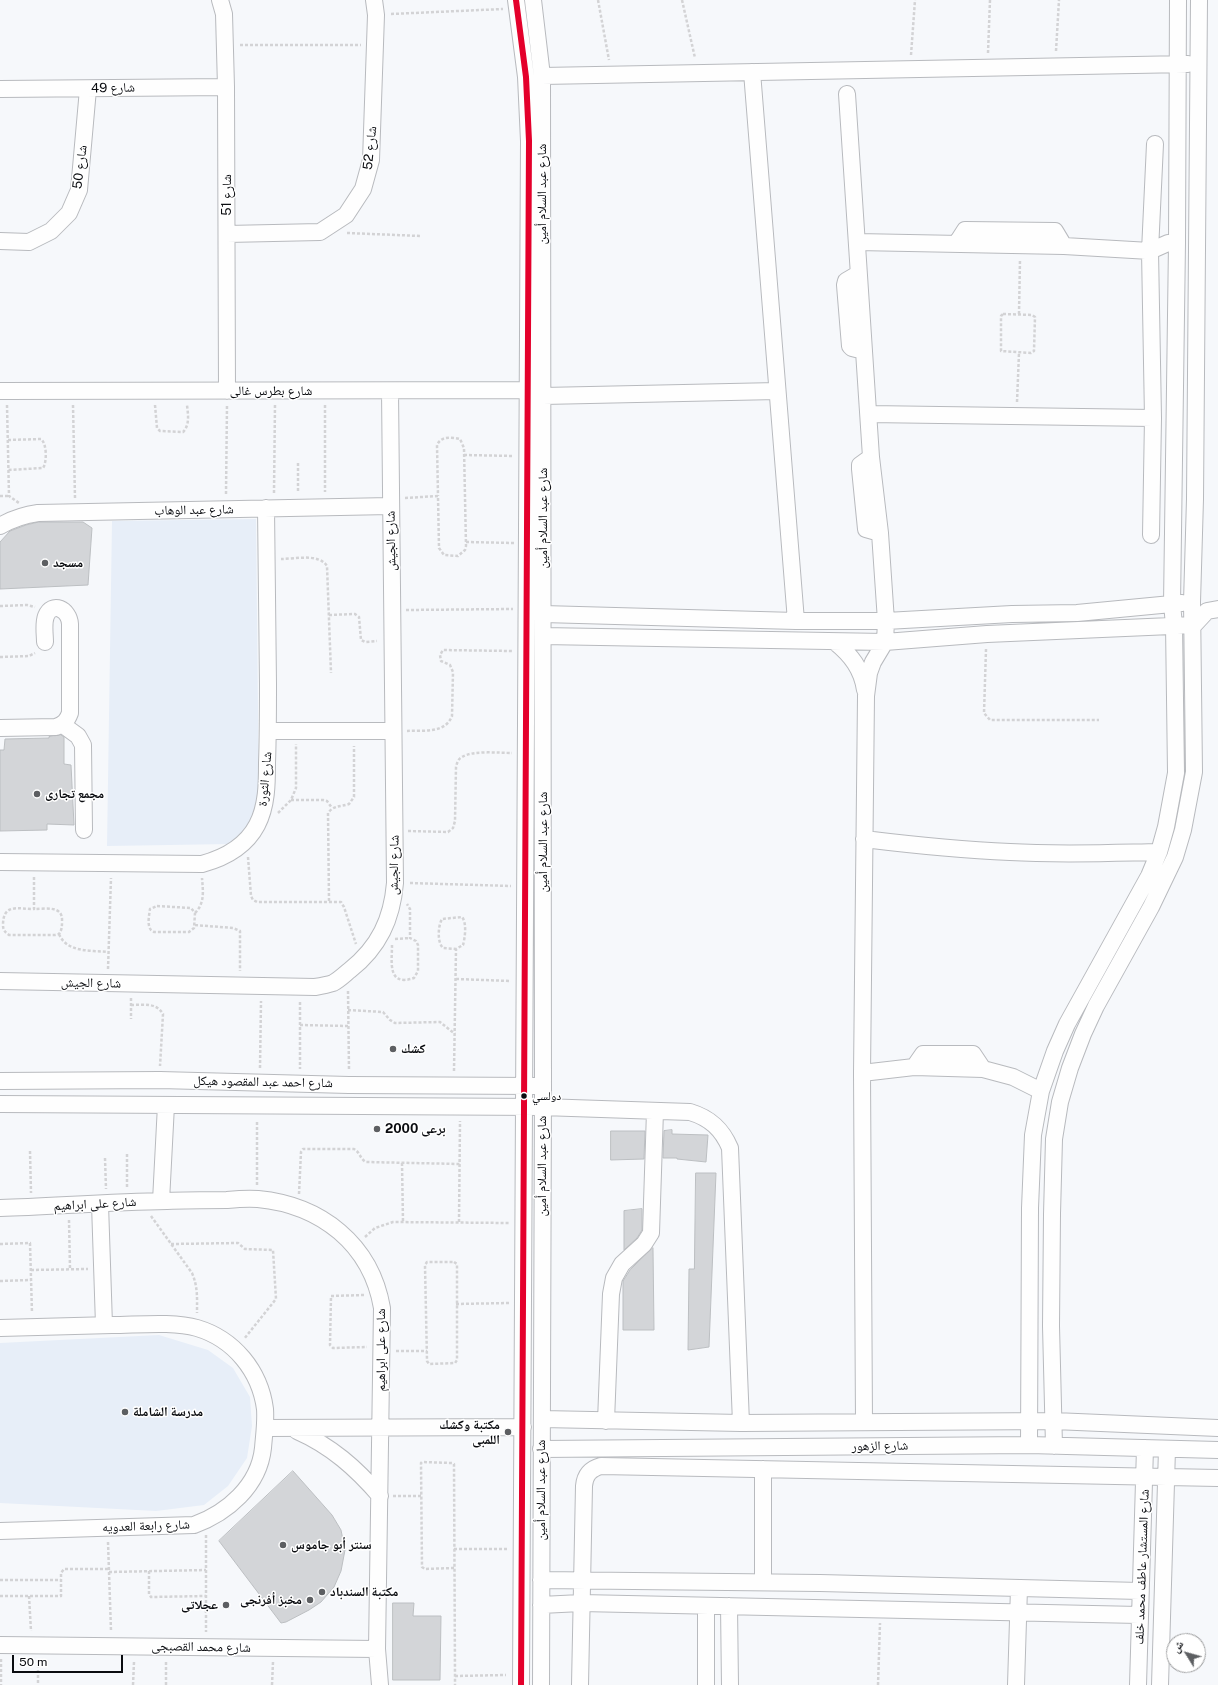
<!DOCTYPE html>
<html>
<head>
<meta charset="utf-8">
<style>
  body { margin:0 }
  #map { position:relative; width:1218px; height:1685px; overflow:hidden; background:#f6f8fb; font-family:"Public Sans","Noto Naskh Arabic",sans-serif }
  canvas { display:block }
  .north { position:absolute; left:1166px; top:1633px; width:40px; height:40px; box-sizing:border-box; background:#fff; border:1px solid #9d9e9f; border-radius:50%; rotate:307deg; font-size:11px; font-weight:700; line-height:16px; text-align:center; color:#0a0c10 }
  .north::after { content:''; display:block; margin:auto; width:14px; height:18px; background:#5d5f62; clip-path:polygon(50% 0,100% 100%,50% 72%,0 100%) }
  .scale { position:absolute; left:12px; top:1655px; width:111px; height:18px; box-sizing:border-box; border:2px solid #0a0c10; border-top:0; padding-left:5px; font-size:12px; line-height:14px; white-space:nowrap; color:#0a0c10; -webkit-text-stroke:3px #fff; paint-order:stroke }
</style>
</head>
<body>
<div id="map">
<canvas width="1218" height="1685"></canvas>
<div class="north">ش</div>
<div class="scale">50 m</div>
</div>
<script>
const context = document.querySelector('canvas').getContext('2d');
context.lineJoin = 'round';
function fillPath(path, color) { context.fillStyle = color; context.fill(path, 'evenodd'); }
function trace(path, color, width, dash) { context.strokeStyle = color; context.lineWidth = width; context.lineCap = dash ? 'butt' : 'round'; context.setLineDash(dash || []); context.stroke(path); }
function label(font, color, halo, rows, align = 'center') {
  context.font = font + ' "Public Sans","Noto Naskh Arabic",sans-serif'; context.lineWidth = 3; context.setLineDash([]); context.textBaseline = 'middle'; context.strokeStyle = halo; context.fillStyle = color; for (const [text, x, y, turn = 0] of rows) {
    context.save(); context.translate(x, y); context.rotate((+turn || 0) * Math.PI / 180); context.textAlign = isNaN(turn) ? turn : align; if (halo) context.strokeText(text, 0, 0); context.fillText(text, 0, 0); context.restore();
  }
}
const built = new Path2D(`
  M256 519 259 802 253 825 231 844 107 846 112 521Z
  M159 1335 208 1350 233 1368 250 1397 252 1426 247 1458 228 1486 204 1505 156 1511 0 1503V1343Z`);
const building = new Path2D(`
  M39 522H83L92 528 88 585 0 589V542L10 531 26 525Z
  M61 735 64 737V764L71 765 74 825 47 824V830L0 831V750H4L5 739 49 738V737Z
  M672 1130V1134L708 1135 706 1162 677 1159V1158H663L664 1131Z
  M611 1131H645L644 1159 611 1160Z
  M696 1173H716L709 1347 688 1350 689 1269H694Z
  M642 1209V1230L637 1238 624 1250V1211Z
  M653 1248 654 1330H623V1281L630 1270Z
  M293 1471 332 1515 341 1530 345 1550 341 1571 334 1587 321 1602 309 1610 286 1622 281 1623 219 1541Z
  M393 1603H414L413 1616H441L440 1680H393Z`);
const path = new Path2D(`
  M598 0 609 60
  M682 0 695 58
  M391 14 503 9
  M240 45H361
  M1056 51 1059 0
  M988 53 990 0
  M911 55 915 0
  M347 233 421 236
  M1003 314 1032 315 1035 317 1034 351 1031 353 1001 351V316Z
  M1019 314 1020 259
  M1017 402 1019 353
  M7 405 9 496 19 503
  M73 405 75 498
  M155 405 157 428 160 431 183 432C190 425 188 414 187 405
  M325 405V492
  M8 440 41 439C47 444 47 462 43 468L8 470
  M464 455 514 456
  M298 463V493
  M274 493 275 404
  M226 494 227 405
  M0 496H9
  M405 498 438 496 439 548 444 555 458 556 465 550 466 546 464 448 460 439C451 437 441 436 437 445L438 496
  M466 542 514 543
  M281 559C295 559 319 553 327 566L331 673
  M0 606 27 605 35 607
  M406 610 513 609
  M329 615 355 614 359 617 361 640 365 642 377 641
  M986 649 984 713 990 720H1099
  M0 657 29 656 35 653
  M407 731C423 730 445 734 452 716L453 672 450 665 441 661 440 655 443 650 512 651
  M291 800H323L327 801 332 808
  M278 813 291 800 296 788V744
  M408 831 448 832 453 828 455 821 456 767C457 763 458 759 462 757 473 750 500 753 512 753
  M248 857 251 896 253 900 257 902H341L344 907 356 944
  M34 877V909C18 909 3 903 3 925 3 930 5 932 9 935H55L59 934C62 930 62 926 62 921 63 905 45 909 34 909
  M410 883 511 886
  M329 901 328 813C334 805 340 807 349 804L354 797V746
  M157 906 191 908 195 913 194 928 189 932H154L151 930C147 925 149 916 150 909Z
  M195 913C205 903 203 891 202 878
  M195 925 233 928 240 931V971
  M59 934C67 953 90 950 108 952
  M395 939 410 938
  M392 945C392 962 387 987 414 978L418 971V945L416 941 410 938V909L407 904
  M108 969 111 878
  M456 979 511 981
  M348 991 349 1070
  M131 998V1019
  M300 1002V1069
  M131 1005C143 1005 156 1002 163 1014L160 1066
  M348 1010 383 1012 390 1020 395 1023 440 1022 455 1034
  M300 1025 348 1026
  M260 1068 261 1001
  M454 1071 456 949 463 945C465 938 467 923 462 917L442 919C438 926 437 942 443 948L456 949
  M30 1151 31 1193
  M127 1154V1187
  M105 1158 106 1189
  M402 1163 403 1222
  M257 1185V1120
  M299 1194 301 1152 303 1149H354C360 1152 360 1159 366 1162L460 1164
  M151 1216 192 1273C198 1287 197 1298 197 1313
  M69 1220 70 1269
  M459 1222 460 1121
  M365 1237 375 1228 393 1222 510 1223
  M0 1244 30 1243 32 1313
  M171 1244 238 1243 245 1249 273 1250 276 1299 244 1339
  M454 1262 457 1264V1360L455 1363 429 1364 427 1361 425 1265 427 1262Z
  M31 1270 88 1269
  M0 1281 31 1280
  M364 1295 331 1296 330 1345 333 1348 367 1347
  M456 1304 509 1303
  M396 1351H427
  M393 1496H421
  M206 1535V1632
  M108 1542 111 1631
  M454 1549H508
  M454 1568 425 1569 422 1567 421 1463 422 1462 452 1463 454 1464 455 1676V1685
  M149 1571V1594L151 1597 206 1596
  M109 1572 206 1570
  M0 1580H61
  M0 1596H61V1573L64 1569H109
  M29 1596 31 1631
  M1 1659V1685
  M38 1660V1685
  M455 1676 506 1675
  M133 1685 134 1662
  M166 1685V1662
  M272 1685 273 1662
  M878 1685 880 1623`);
const minor = new Path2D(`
  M220 0 224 14 226 87 227 391
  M516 0 526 77 529 141 521 1685
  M533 0 542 76 543 1086 541 1685
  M752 72 796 621
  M542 76 1188 64
  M0 89 226 87
  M847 94 871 457 880 533 886 621 885 642 873 662 869 673 866 696 862 1073 864 1422
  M227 234 320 232 346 215 363 189 371 160 376 15 374 0
  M0 241 29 242 51 231 69 213 79 190 88 89
  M857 242 1064 246 1150 251 1168 243H1177
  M956 244 965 230 1055 231 1064 246
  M858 274 846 281 845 285 850 346 852 348 864 351
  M0 391 537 390
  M543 396 777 391
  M869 414 1153 418
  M871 457 860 465V469L866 529 880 533
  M0 526C12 519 24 515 38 513L390 506
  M1151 535 1153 418 1150 251 1155 144
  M543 614 796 621H886L1012 614 1077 613 1182 603
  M543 636 885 642 987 634 1194 625 1207 611 1218 609
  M835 642C851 655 862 669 865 690
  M63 725 78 736 83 745 84 830
  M0 728 56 727C64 724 67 721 70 713V624C69 609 52 601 46 616 43 624 45 634 45 642
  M269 731H393
  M864 839C913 845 961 850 1010 852 1059 855 1109 853 1159 852
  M0 862 202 864C224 858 246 846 257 825 267 806 267 783 267 763 268 736 268 710 268 684 267 625 267 567 266 508
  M0 981 315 987C321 986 327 985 333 983 339 980 345 974 350 970 379 947 392 919 395 883L390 391
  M914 1067 923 1054H973L983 1069
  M862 1073 914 1067 983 1069 1013 1077 1041 1091
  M0 1081 160 1080 349 1085 536 1086
  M0 1104 542 1107 690 1112C710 1118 722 1129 730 1148L741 1423
  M161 1201 166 1105
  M100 1204 104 1325
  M0 1208C56 1206 111 1202 167 1201 187 1200 207 1200 227 1200 237 1199 248 1198 258 1199 321 1205 371 1244 382 1308L377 1649 380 1685
  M0 1328C37 1327 75 1326 112 1325 136 1325 174 1321 197 1328 234 1339 260 1371 265 1409 266 1422 264 1435 263 1448 259 1486 227 1513 194 1525L0 1531
  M542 1419 741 1423 1054 1421 1218 1428
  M606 1421 611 1294 614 1278 622 1264 644 1244 651 1233 655 1111
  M265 1428 523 1427
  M297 1431C331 1446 356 1468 380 1496
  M1029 1445 1030 1208 1033 1135 1041 1091 1055 1051 1067 1024 1149 876 1159 852 1166 827 1176 773 1174 625 1172 604 1177 243 1178 0
  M1054 1446 1051 1326 1052 1214 1054 1139 1060 1102 1070 1068 1083 1034 1096 1006 1151 907 1175 857 1183 830 1194 772 1192 602 1195 499 1199 0
  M541 1449 1029 1445 1218 1450
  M763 1469V1582
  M541 1580 820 1583 1140 1591
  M541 1605 581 1603 1139 1615
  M706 1606V1685
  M729 1606 730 1685
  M0 1645 377 1649
  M580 1685 584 1486C585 1475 590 1469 601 1466L1218 1478
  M1016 1685 1019 1588
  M1138 1685 1145 1448
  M1160 1685 1167 1449`);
const bus1 = new Path2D(`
  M516 0 526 77 529 141 521 1685`);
const markers = [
  [45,563,4,"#5d5f62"],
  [37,794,4,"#5d5f62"],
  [393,1049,4,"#5d5f62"],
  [524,1096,3.5,"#0a0c10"],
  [377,1129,4,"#5d5f62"],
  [125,1412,4,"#5d5f62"],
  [508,1432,4,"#5d5f62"],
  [283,1545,4,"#5d5f62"],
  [322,1592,4,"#5d5f62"],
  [310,1600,4,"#5d5f62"],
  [226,1605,4,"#5d5f62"]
];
const busNames = [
  ["دولسي",532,1096]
];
const streetNames = [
  ["شارع 49",113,88,-1],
  ["شارع 52",370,148,-84],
  ["شارع 50",80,167,-83],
  ["شارع عبد السلام أمين",542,194,-90],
  ["شارع 51",227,195,-90],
  ["شارع بطرس غالى",271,391],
  ["شارع عبد الوهاب",194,510,-1],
  ["شارع عبد السلام أمين",543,518,-90],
  ["شارع الجيش",391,541,-91],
  ["شارع الثورة",265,779,-85],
  ["شارع عبد السلام أمين",543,842,-90],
  ["شارع الجيش",394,865,-89],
  ["شارع الجيش",91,983,1],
  ["شارع احمد عبد المقصود هيكل",263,1082,1],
  ["شارع عبد السلام أمين",542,1166,-90],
  ["شارع على ابراهيم",95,1204,-3],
  ["شارع على ابراهيم",381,1350,-90],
  ["شارع الزهور",880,1446,-1],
  ["شارع عبد السلام أمين",541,1490,-90],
  ["شارع رابعة العدويه",146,1526,-2],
  ["شارع المستشار عاطف محمد خلف",1142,1567,-88],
  ["شارع محمد القصبجى",201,1647,1]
];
const poiNames = [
  ["مسجد",53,563],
  ["مجمع تجارى",45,794],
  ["كشك",401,1049],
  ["برعى 2000",385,1129],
  ["مدرسة الشاملة",133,1412],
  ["مكتبة وكشك",500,1425,"right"],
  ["اللمبى",500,1440,"right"],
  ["سنتر أبو جاموس",291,1545],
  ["مكتبة السندباد",330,1592],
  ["مخبز أفرنجى",302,1600,"right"],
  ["عجلاتى",218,1605,"right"]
];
fillPath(built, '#e7eef8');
fillPath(building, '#d3d5d8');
trace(building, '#bcbfc2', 1);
trace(minor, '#b8babe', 18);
trace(path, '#d3d3d5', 2.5, [3, 2]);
trace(minor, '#fefefe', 16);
trace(bus1, '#e4002b', 6);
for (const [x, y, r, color] of markers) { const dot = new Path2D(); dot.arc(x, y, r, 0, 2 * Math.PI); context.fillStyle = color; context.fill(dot); trace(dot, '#fff', 1.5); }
label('12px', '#0a0c10', '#fff', busNames, 'left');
label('13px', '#0a0c10', '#fff', streetNames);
label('bold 13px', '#0a0c10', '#fff', poiNames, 'left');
</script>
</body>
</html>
